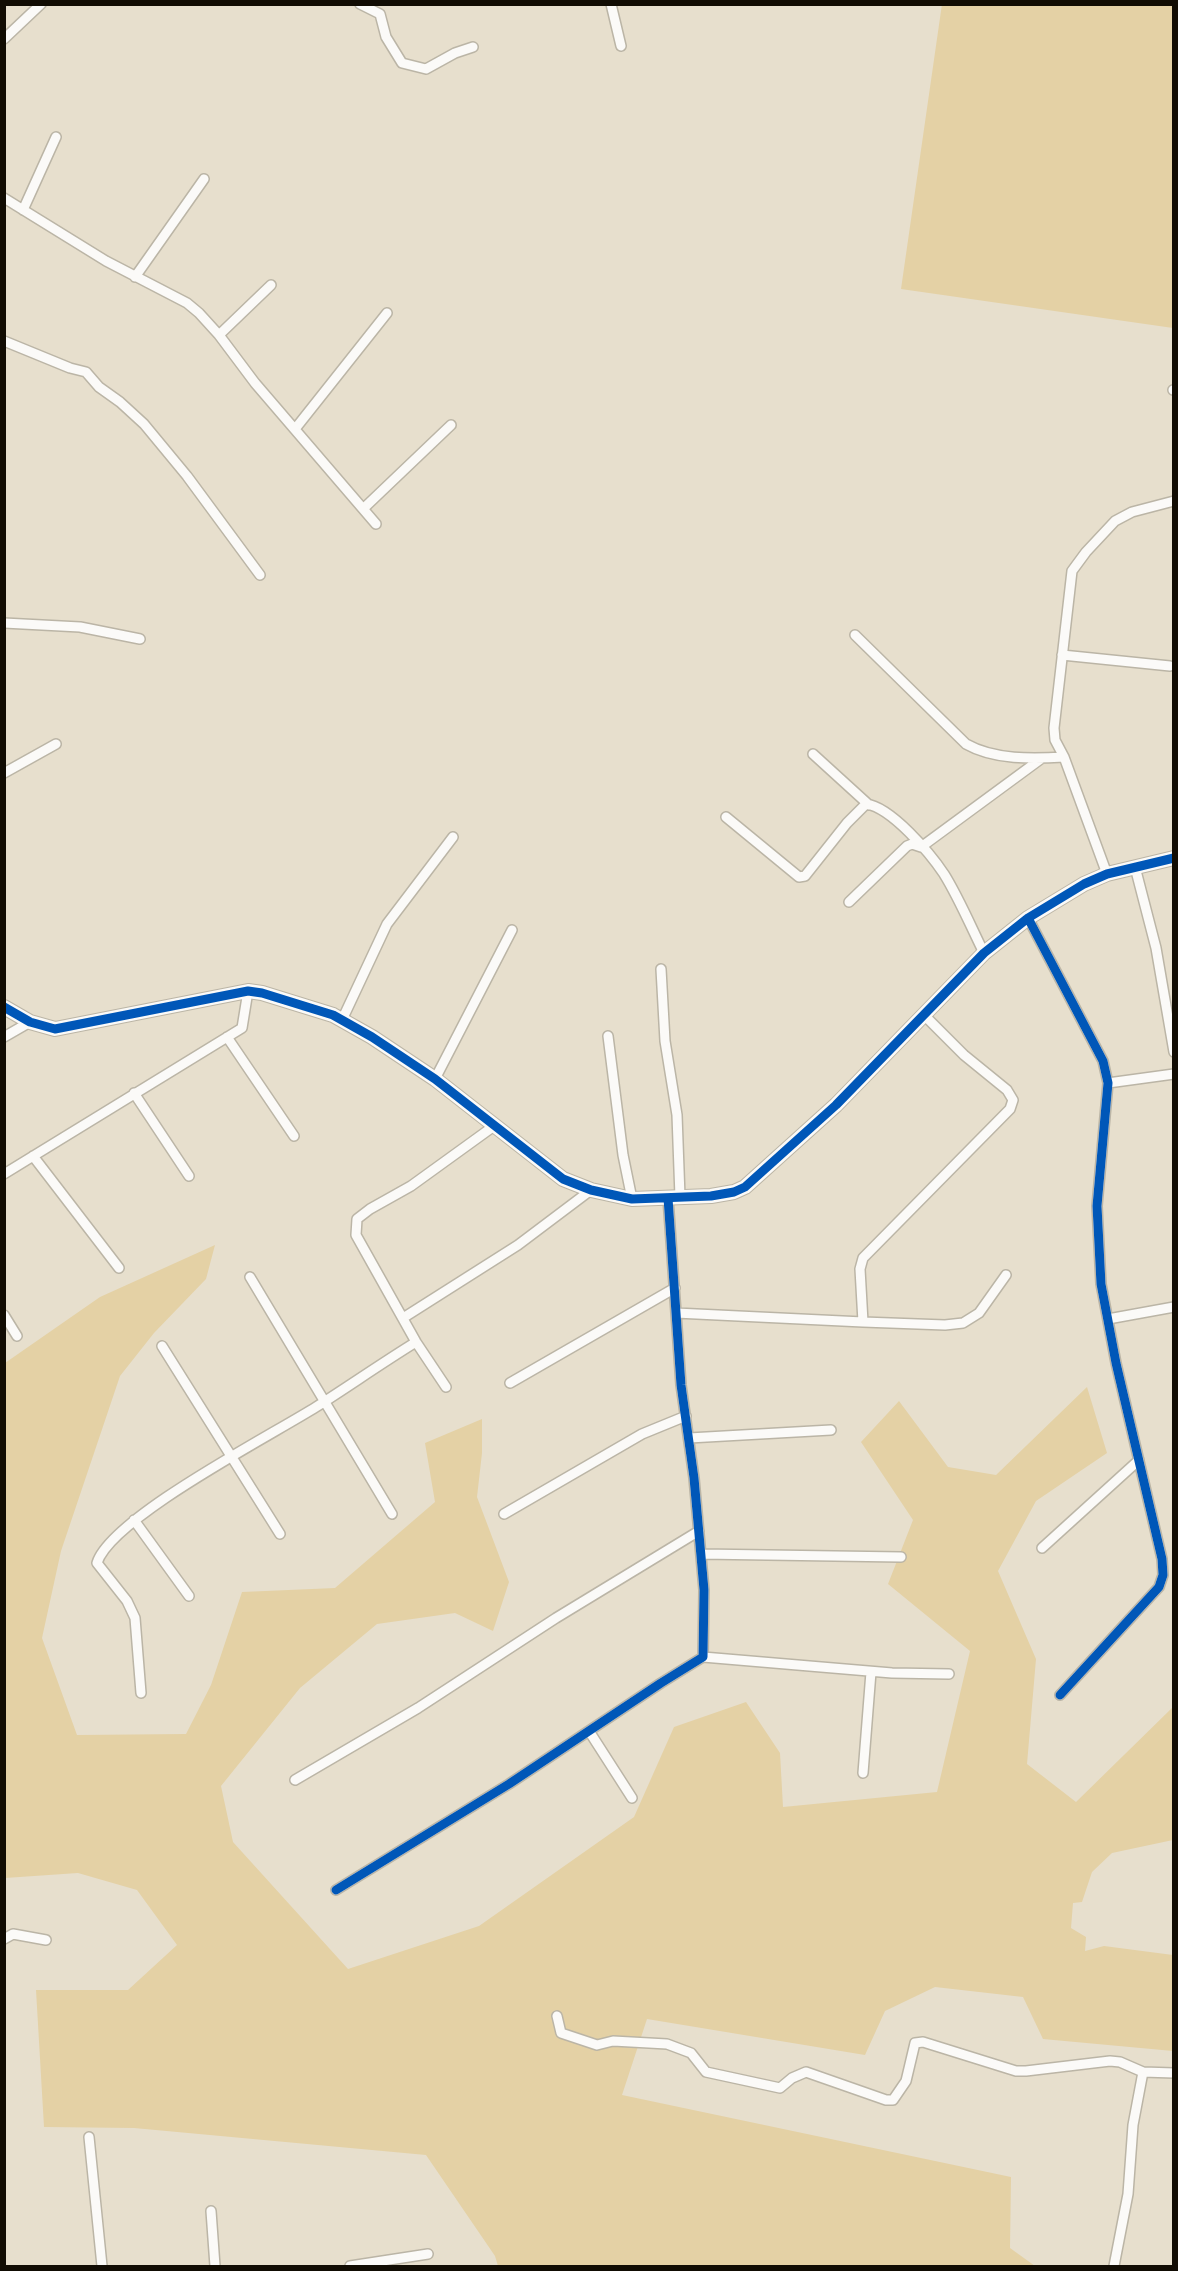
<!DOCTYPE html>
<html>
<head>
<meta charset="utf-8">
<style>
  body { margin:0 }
  #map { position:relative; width:1178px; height:2271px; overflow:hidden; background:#e7dfcd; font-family:Georgia,serif }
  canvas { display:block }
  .frame { position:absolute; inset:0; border:6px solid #110c03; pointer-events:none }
</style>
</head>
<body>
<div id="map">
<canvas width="1178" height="2271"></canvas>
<div class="frame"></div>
</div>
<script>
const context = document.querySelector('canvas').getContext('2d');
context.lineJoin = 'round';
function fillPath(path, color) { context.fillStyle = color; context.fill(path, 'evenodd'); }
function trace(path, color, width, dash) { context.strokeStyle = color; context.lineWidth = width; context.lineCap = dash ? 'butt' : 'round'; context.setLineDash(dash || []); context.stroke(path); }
const green = new Path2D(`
  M942 4 1173 5V328L901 289Z
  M215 1245 206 1279 154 1333 120 1376 61 1551 42 1638 77 1735 186 1734 211 1685 242 1592 335 1588 435 1502 425 1443 482 1419V1453L477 1497 509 1582 493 1631 455 1613 377 1624 300 1688 221 1786 233 1842 348 1969 479 1926 634 1817 674 1727 746 1702 780 1753 783 1807 937 1792 970 1651 888 1584 913 1520 861 1442 899 1401 948 1467 996 1475 1087 1387 1107 1453 1036 1501 998 1571 1036 1659 1027 1764 1076 1802 1173 1707V1840L1112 1853 1092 1872 1082 1902 1073 1903 1071 1928 1086 1937 1085 1951 1104 1946 1173 1955V2051L1043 2039 1023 1997 935 1987 885 2011 865 2055 647 2019 622 2095 1011 2177 1010 2248 1035 2266H498L495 2256 426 2155 134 2128 44 2127 36 1990H128L177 1945 137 1890 78 1873 5 1878V1363L100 1297Z`);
const street = new Path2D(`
  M360 4 380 14 386 37 402 63 426 69 455 53 473 47
  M611 4 621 46
  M4 39 41 4
  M4 198 106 261 187 303 199 313 219 335 255 383 376 524
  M23 210 56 137
  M135 277 204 179
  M219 335 271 285
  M4 341 70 368 86 372 99 387 120 402 144 424 187 476 260 575
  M1173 390H1174
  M295 429 387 313
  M364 508 451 425
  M4 623 80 627 140 639
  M855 635 966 744C994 760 1033 759 1064 757
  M1062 655 1170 666
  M813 754 869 805
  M4 773 56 744
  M726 817 799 877 805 876 847 823 866 804C891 807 930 853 944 874 959 898 971 927 984 953
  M1135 867 1156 948 1174 1052
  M1107 874 1064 757 1055 740 1054 728 1072 571 1086 552 1115 521 1132 512 1174 501
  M849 902 907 846 912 844 921 847 1042 758
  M1028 918 1103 1061 1108 1083 1097 1206 1101 1284 1116 1363 1162 1559 1163 1575 1159 1587 1060 1695
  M661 969 665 1041 677 1115 680 1197
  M342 1020 387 924 453 837
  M608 1036 623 1155 632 1199
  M4 1037 30 1022
  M227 1037 294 1136
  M435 1079 512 930
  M1108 1083 1174 1074
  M134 1093 189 1176
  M33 1156 119 1268
  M4 1174 242 1028 248 991
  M250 1277 392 1514
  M676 1313 863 1322 945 1325 963 1323 979 1313 1006 1275
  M4 1315 17 1336
  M403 1318 518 1245 591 1190
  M1108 1319 1174 1307
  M863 1322 860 1269 863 1258 1010 1109 1013 1100 1007 1090 964 1055 925 1016
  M162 1346 280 1534
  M510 1383 675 1288
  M446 1387 416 1342 356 1235 357 1219 370 1209 411 1186 494 1126
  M689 1438 831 1430
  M504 1514 642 1434 686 1416
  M134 1520 189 1596
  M1042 1548 1139 1460
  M701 1554 901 1557
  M703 1657 892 1673 949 1674
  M141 1693 135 1618 127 1601 97 1563C111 1518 270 1436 316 1407 349 1386 382 1363 416 1342
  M589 1731 632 1798
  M863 1773 871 1672
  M295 1780 418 1708 556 1618 699 1531
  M336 1890 509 1784 661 1683 703 1657 704 1590 694 1478 681 1385 668 1198
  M4 1939 13 1934 46 1940
  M557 2016 561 2033 597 2045 613 2041 667 2044 691 2053 706 2072 780 2088 792 2078 806 2072 886 2100H893L906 2081 915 2043 923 2042 1016 2071H1026L1110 2061 1120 2062 1143 2072 1174 2073
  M89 2137 102 2266
  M211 2211 215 2266
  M350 2266 428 2254
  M1114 2266 1128 2194 1133 2125 1143 2072`);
const secondary = new Path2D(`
  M4 1007 30 1022 55 1029 248 991 262 993 333 1015 372 1037 435 1079 563 1179 591 1190 632 1199 711 1196 734 1192 745 1187 836 1105 984 953 1028 918 1084 884 1107 874 1174 858`);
const cycleway = new Path2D(`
  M1028 918 1103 1061 1108 1083 1097 1206 1101 1284 1116 1363 1162 1559 1163 1575 1159 1587 1060 1695
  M4 1007 30 1022 55 1029 248 991 262 993 333 1015 372 1037 435 1079 563 1179 591 1190 632 1199 711 1196 734 1192 745 1187 836 1105 984 953 1028 918 1084 884 1107 874 1174 858
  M336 1890 509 1784 661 1683 703 1657 704 1590 694 1478 681 1385 668 1198`);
fillPath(green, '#e4d1a5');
trace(street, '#bbb5a6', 12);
trace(secondary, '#bbb5a6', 16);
trace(street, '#fbfaf8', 9);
trace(secondary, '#fbfaf8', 14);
trace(cycleway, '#0057b8', 9);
</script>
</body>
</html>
